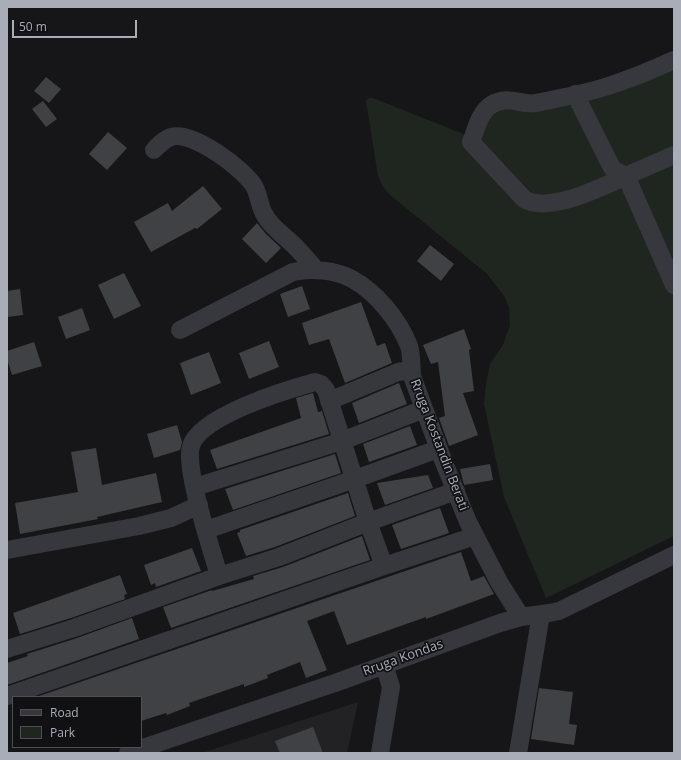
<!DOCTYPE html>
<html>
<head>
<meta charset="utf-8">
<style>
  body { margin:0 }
  #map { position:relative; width:681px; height:760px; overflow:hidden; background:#161618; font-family:"Open Sans",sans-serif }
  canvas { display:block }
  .frame { position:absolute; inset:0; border:8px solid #a8adb8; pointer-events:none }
  .legend { position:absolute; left:12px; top:696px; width:130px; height:52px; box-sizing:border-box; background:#111113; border:1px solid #4d4f55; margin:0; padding:5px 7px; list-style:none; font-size:12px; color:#a8adb8 }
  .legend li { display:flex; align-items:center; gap:8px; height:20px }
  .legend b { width:20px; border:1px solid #4d4f55 }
  .scale { position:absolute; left:12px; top:20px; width:125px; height:18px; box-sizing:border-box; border:2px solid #a8adb8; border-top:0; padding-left:5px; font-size:12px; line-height:14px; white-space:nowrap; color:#a8adb8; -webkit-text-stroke:3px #111113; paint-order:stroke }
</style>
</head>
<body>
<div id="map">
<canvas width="681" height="760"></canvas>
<div class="frame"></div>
<ul class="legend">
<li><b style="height:5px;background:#37383d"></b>Road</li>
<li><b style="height:11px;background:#1e261f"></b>Park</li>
</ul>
<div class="scale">50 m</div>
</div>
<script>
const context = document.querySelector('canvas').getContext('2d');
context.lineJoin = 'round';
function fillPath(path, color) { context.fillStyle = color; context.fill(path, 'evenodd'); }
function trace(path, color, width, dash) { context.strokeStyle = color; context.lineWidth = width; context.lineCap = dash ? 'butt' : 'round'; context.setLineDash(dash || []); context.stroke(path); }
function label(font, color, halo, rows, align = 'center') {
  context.font = font + ' "Open Sans",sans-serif'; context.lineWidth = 3.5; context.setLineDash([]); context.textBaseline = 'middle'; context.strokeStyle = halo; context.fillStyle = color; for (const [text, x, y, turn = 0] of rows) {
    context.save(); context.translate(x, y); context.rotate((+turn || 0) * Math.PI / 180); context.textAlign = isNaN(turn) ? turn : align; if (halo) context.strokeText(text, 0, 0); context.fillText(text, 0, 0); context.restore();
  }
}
const built = new Path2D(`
  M358 702 347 753H202Z`);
const green = new Path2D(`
  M674 64V536L546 598 504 497 484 404 486 384 490 364 503 345 510 325 509 308 505 297 486 273 390 195 383 187 378 176 366 101 369 98H373L466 135 488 104 532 108Z`);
const building = new Path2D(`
  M46 77 61 89 49 103 34 91Z
  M43 101 57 119 46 127 32 109Z
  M108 132 127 148 107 170 89 154Z
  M203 186 222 209 197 229 195 228 151 252 134 222 168 203 172 211Z
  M257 223 266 234 281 248 266 263 242 239Z
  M430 245 454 264 441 281 417 261Z
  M124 273 141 306 114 319 98 285Z
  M302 286 310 309 288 317 280 294Z
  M20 289 23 315 7 317V291Z
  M361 302 377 346 385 343 392 363 345 383 329 339 309 345 302 323Z
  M82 308 90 330 66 339 58 317Z
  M464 329 471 349 469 350 474 391 463 393 478 435 449 446 439 418 445 416 438 362 431 364 423 345Z
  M269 341 279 367 249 379 239 353Z
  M34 342 42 366 12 375 7 359V351Z
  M209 352 221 383 191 395 180 363Z
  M399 383 407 404 359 423 352 403Z
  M313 393 318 412 322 411 329 434 217 469 210 450 301 418 296 398Z
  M177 425 182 442 180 450 154 458 147 434Z
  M410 426 417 445 369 462 363 444Z
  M96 448 102 485 156 473 162 502 97 517 98 519 20 534 15 503 78 492 71 452Z
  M335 454 341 473 233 510 225 489Z
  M490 464 493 480 464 485 460 469Z
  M428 475 433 488 385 505 377 483Z
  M348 493 355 516 275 547 246 556 237 533 240 532V530Z
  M440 508 449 533 401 549 392 525Z
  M362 536 370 560 171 628 163 607 212 590V591L254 579 253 576 283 567Z
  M192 548 201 571 156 587 155 583 151 585 144 565Z
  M461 552 471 581 484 576 494 594 426 619V617L347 645 334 611 307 621 327 670 306 678 300 662 267 675 268 678 244 687V684L189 703 190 706 167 715 166 713 141 721V697H36Z
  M120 575 127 594 124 595 125 599 71 618 20 634 13 613Z
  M132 618 139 639 7 685V663L28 656 27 654 77 638Z
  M539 688 573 692 569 724 577 725 574 745 531 739Z
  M313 727 323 753H280L275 741Z`);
const minor = new Path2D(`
  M674 60C652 70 628 80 605 87 583 94 559 98 536 103 521 106 509 94 491 105 479 113 476 130 471 142L524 199C549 214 602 187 626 176 642 169 658 162 674 155
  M575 94 611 166 614 170 626 176 674 285
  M154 150C159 145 164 139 171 137 192 130 244 169 254 186 260 196 259 208 266 217 271 226 280 232 287 239 298 248 307 259 316 270
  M180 330 293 272C310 268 336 270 352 279 376 292 399 320 409 346 412 355 411 366 412 376L443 460 468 522 499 582 521 617
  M329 401 398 372 411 370
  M195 487 342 441 424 409
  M206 530 355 479 438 449
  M7 550 139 526 171 518 199 505
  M219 576C212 550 184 469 191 446 200 416 286 390 315 382L321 384 326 390 368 522 384 566
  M7 649 74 628 219 576 279 557 368 522 456 491
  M7 696 384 566 475 536
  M128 753 335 683 500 623 521 617 549 613 559 611 674 555
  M380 753 391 687 384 665
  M518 753 541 614`);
const streetNames = [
  ["Rruga Kostandin Berati",439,445,69],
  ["Rruga Kondas",403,658,-20]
];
fillPath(built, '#222225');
fillPath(green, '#1e261f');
fillPath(building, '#404145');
trace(minor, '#37383d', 18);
label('13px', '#a8adb8', '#111113', streetNames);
</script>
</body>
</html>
